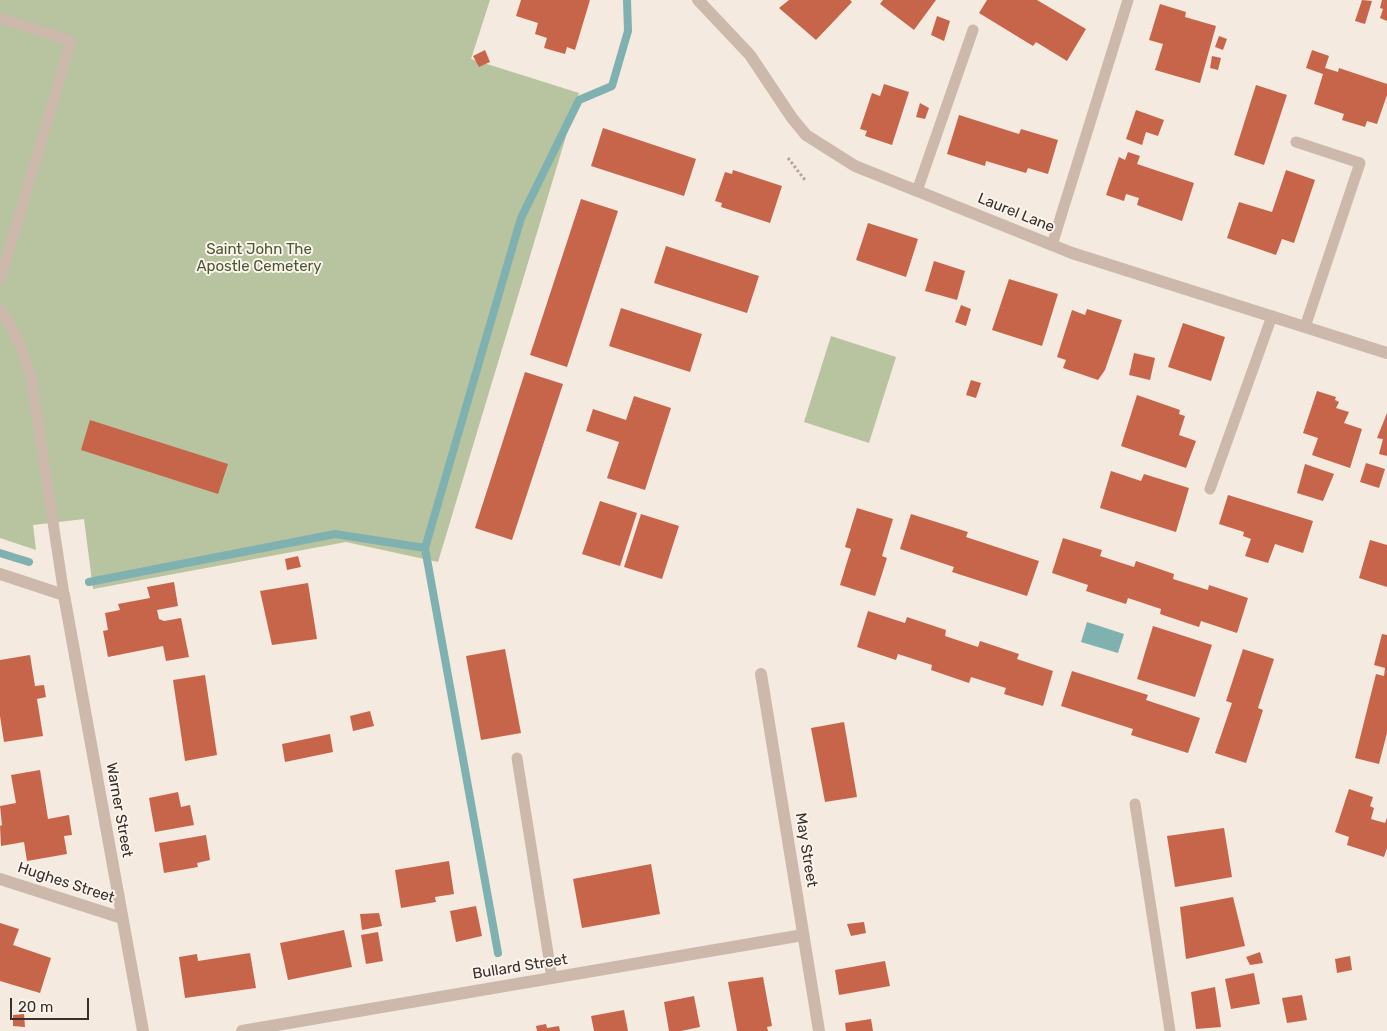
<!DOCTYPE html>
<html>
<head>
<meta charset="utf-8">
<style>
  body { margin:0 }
  #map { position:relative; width:1387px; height:1031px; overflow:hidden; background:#f4eae0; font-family:Rubik,sans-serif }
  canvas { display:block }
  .scale { position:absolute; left:10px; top:998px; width:79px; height:22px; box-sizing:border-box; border:2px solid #3a2f2b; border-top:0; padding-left:6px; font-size:15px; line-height:18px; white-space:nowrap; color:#3a2f2b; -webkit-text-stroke:4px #fbf4ed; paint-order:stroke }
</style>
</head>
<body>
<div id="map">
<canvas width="1387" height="1031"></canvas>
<div class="scale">20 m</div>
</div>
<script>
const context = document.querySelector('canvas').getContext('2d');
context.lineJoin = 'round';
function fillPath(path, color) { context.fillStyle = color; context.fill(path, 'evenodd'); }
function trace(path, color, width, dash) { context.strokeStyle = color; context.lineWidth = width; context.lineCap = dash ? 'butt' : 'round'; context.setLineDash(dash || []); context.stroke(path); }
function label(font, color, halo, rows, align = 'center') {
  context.font = font + ' Rubik,sans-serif'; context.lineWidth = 4; context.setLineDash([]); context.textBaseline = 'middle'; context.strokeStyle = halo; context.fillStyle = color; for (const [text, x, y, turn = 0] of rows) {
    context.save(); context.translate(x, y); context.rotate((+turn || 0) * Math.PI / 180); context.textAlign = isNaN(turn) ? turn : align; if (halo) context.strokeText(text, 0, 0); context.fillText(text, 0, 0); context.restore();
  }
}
const green = new Path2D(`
  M0 0H490L471 59 579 93 438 562 346 542 93 589 84 519 33 525 36 550 0 538Z
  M831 336 896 357 869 443 804 422Z`);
const water = new Path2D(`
  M1087 622 1124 634 1118 653 1081 642Z`);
const stream = new Path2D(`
  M425 548 498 953
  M0 553 29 562
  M89 582 335 534 425 548 521 218 579 100 612 86 628 31 627 0`);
const building = new Path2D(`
  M521 0H590L575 50 567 47 565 54 544 48 547 38 535 34 538 23 516 16Z
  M789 0H850L852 2 816 40 779 8Z
  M883 0H936L914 30 880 4Z
  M987 0H1037L1086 29 1067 61 1036 42 1033 46 979 13Z
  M1362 0 1372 1 1365 24 1355 21Z
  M1382 0H1387V21L1380 18 1383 9 1380 8Z
  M1160 4 1186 12 1185 17 1216 26 1200 83 1155 70 1163 44 1149 40Z
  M937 16 950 21 944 41 931 35Z
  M1219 36 1227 39 1223 50 1215 47Z
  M485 50 490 62 479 67 473 56Z
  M1312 50 1329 56 1325 68 1338 72 1339 68 1387 84V95L1377 124 1367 121 1365 127 1342 120 1344 114 1314 104 1323 74 1306 68Z
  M1212 56 1221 58 1218 70 1210 68Z
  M884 84 909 92 892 145 865 136 867 131 860 129 872 93 880 96Z
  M1256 85 1287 95 1264 165 1234 155Z
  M920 103 929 108 925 119 916 117Z
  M1136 110 1164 120 1158 136 1146 132 1142 145 1126 139Z
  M959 115 1019 134 1021 129 1058 140 1048 174 1028 168 1026 173 986 161 985 166 947 154Z
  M603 128 696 159 684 196 591 166Z
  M1128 152 1140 156 1137 164 1194 183 1182 221 1137 205 1139 198 1126 194 1124 201 1106 195 1119 157 1125 160Z
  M733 170 782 186 770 223 721 207 722 203 715 201 725 172 732 174Z
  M1286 170 1315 180 1294 243 1282 239 1276 255 1227 238 1239 202 1272 212Z
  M581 199 618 211 567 367 530 355Z
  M868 223 918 239 906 277 856 260Z
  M666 246 759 276 747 313 654 283Z
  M934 261 965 271 957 300 925 291Z
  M1009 279 1058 294 1042 346 992 330Z
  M961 305 971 309 966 326 955 322Z
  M621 308 702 334 690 372 609 346Z
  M1087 309 1122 320 1105 370 1098 380 1063 368 1066 360 1057 357 1072 310 1085 315Z
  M1183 323 1225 337 1211 381 1168 367Z
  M1134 353 1155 358 1150 380 1129 375Z
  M525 372 563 384 512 540 475 528Z
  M971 380 981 383 976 398 966 395Z
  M1317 391 1336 397 1335 400 1339 402 1336 408 1349 412 1344 423 1362 429 1350 468 1312 455 1318 438 1303 433Z
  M1137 395 1180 410 1179 414 1185 416 1179 435 1196 441 1186 468 1121 446Z
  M634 396 671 408 645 490 607 478 619 442 586 431 593 409 626 420Z
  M1387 413V456L1379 454 1383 439 1377 438Z
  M90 420 228 464 218 494 81 450Z
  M1366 463 1385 469 1379 488 1360 482Z
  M1305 464 1334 474 1323 501 1297 493Z
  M1111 471 1141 481 1144 474 1189 488 1176 532 1100 508Z
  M1228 495 1313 521 1303 553 1275 544 1268 563 1245 556 1251 539 1243 536 1244 532 1219 524Z
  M600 501 637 513 620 566 582 554Z
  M857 508 893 519 882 556 887 558 875 596 840 585 851 549 845 547Z
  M641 514 679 526 662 579 624 567Z
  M911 514 968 532 966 537 1039 561 1027 596 952 572 954 567 900 549Z
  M1063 538 1102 550 1100 556 1134 567 1136 561 1174 574 1173 579 1208 590 1209 585 1248 598 1237 633 1201 621 1199 627 1160 614 1161 609 1128 598 1126 604 1086 591 1088 585 1052 573Z
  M1370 540 1387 545V587L1359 578Z
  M298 556 301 567 287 570 285 559Z
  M174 582 178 606 157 610 159 619 164 621 181 618 189 657 166 661 163 646 108 657 103 631 108 630 105 613 120 610 118 604 150 598 147 587Z
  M308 583 317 639 272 645 260 591Z
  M868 611 905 623 907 617 946 630 945 636 978 647 980 641 1019 654 1017 659 1053 671 1043 706 1004 694 1006 688 971 677 969 683 931 670 932 665 898 654 896 660 857 647Z
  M1153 626 1212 645 1195 697 1137 679Z
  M1382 634 1387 635V733L1379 764 1355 758 1376 674 1384 676 1385 668 1374 665Z
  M505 649 521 733 481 740 466 656Z
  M1243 649 1274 659 1258 708 1263 710 1246 763 1215 753 1232 703 1226 701Z
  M30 655 35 686 44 685 46 697 37 699 43 736 4 742 0 716V660Z
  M1072 671 1148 695 1146 700 1200 718 1188 753 1131 735 1133 729 1061 706Z
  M205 675 217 755 185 761 173 680Z
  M370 711 374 726 353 731 350 716Z
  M844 722 857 797 825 802 811 728Z
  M330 734 333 752 285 762 282 744Z
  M40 770 48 819 69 815 72 835 64 836 67 854 27 861 24 842 1 846 0 826 2 825 0 806 16 803 11 775Z
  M1349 789 1373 797 1370 806 1374 808 1371 819 1385 823 1387 818V848L1384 857 1347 845 1349 837 1335 832Z
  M178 792 181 807 190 805 194 825 155 832 149 798Z
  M1224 828 1232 877 1175 887 1167 836Z
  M206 835 210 860 197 863 198 867 164 873 159 843Z
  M449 861 454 894 435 897 436 902 401 908 395 870Z
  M651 864 660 914 582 928 573 879Z
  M1233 897 1245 946 1186 959 1180 907Z
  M476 906 482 936 456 942 450 911Z
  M379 913 382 926 362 930 360 914Z
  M864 922 866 933 851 936 847 924Z
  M0 923 19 929 13 945 51 958 40 993 0 981Z
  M344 930 352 967 288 980 280 943Z
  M378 932 383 961 366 964 361 935Z
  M1260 952 1263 963 1250 965 1246 957Z
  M250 953 256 988 185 998 179 957 197 954 198 961Z
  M1350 956 1352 970 1337 973 1335 959Z
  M885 961 890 986 839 995 835 970Z
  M1254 973 1260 1004 1231 1009 1225 979Z
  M763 977 772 1026 767 1027 768 1031H737L728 982Z
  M1215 987 1221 1027 1196 1029 1191 992Z
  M1302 995 1307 1020 1287 1023 1282 998Z
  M694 996 700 1027 681 1031H669L664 1002Z
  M624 1010 628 1031H594L591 1016Z
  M24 1014 25 1027 13 1026V1015Z
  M871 1019 873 1031H846L845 1023Z
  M546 1024 547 1028 559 1026 560 1031H537L536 1026Z`);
const path = new Path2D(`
  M788 158 805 180`);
const lane = new Path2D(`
  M0 18 71 41 0 280
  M1296 142 1360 163 1305 327
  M917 191 973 30
  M1052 245 1128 0
  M0 310C16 330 23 353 31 377L64 595
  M1210 489 1272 316
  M517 758 552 978
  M1135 804 1170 1031`);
const street = new Path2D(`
  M698 0 750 55 792 118 806 135 855 166 1072 253 1387 353
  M0 574 64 595 143 1031
  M761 674 819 1031
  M0 879 122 918
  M242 1031 803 935`);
const streetNames = [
  ["Laurel Lane",1016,213,22],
  ["Warner Street",119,810,80],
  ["May Street",806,850,81],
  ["Hughes Street",66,883,18],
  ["Bullard Street",520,967,-9]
];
const parkNames = [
  ["Saint John The",259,250],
  ["Apostle Cemetery",259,267]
];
fillPath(green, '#b8c3a0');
fillPath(water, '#7fb1b1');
trace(stream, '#7fb1b1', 8);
fillPath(building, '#c7654b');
trace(path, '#b8a396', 3, [2.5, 2.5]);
trace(lane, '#ccb9ac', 11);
trace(street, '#ccb9ac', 12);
label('15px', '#3a2f2b', '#fbf4ed', streetNames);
label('15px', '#4b592e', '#fbf4ed', parkNames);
</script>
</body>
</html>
